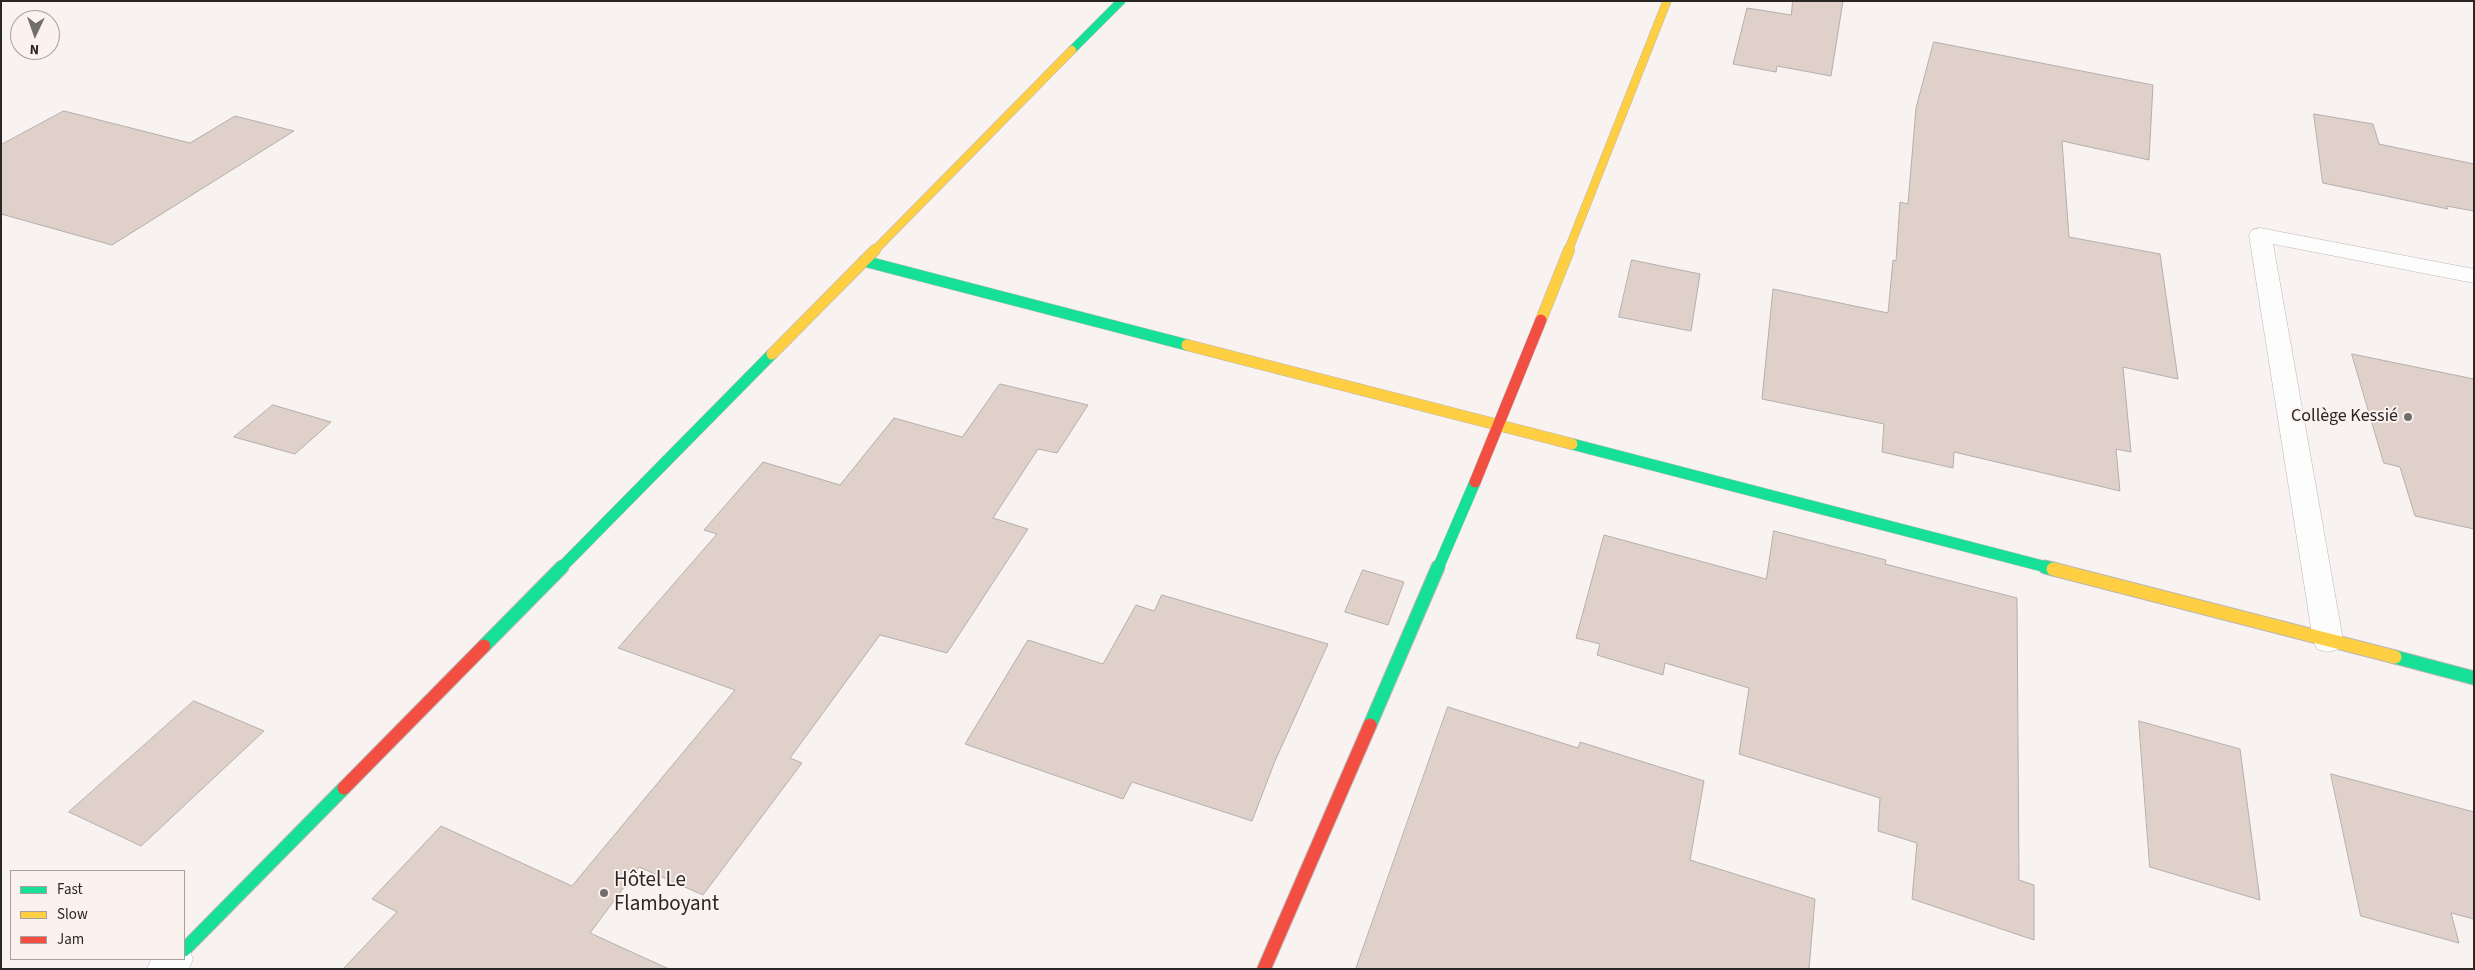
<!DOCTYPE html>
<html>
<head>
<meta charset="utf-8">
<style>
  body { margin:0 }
  #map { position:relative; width:2475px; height:970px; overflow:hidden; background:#f8f3f1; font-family:"Source Sans 3",sans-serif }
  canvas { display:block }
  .frame { position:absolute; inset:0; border:2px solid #292625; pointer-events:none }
  .legend { position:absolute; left:10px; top:870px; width:175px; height:90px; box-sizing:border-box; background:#fbf2ee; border:1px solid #a7a09e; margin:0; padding:6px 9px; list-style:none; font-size:15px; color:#292625 }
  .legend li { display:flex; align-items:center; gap:10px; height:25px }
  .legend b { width:25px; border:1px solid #a7a09e }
  .north { position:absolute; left:10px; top:10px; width:50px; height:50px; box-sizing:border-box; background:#fbf2ee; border:1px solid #a7a09e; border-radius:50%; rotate:183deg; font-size:14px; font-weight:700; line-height:20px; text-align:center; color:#292625 }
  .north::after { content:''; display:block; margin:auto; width:18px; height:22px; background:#716e6c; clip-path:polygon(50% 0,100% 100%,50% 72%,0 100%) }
</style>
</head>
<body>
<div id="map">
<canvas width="2475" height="970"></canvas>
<div class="frame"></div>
<ul class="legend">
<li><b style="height:6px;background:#16e098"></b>Fast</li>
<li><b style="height:6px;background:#ffcf43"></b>Slow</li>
<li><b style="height:6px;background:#f24e42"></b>Jam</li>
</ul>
<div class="north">N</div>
</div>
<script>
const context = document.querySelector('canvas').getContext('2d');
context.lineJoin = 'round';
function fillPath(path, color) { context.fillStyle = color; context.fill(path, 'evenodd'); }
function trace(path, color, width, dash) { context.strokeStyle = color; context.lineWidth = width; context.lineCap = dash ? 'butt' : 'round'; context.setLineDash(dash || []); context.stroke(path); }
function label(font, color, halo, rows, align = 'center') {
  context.font = font + ' "Source Sans 3",sans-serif'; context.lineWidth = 4; context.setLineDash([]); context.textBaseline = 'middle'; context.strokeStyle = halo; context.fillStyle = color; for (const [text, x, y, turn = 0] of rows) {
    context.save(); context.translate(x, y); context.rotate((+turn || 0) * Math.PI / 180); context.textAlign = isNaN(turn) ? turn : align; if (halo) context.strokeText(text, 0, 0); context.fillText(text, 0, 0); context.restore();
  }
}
const building = new Path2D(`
  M1793 1H1843L1831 76 1777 66 1776 72 1733 64 1747 8 1791 15Z
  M1934 42 2153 85 2149 160 2062 141 2069 237 2160 254 2178 379 2123 367 2131 452 2116 449 2120 491 1954 452 1953 468 1882 452 1884 424 1762 399 1773 289 1888 313 1893 260 1896 261 1900 202 1908 204 1916 108Z
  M64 111 190 143 235 116 294 131 112 245 1 214V145Z
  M2314 114 2373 124 2379 144 2474 164V211L2446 206 2448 209 2323 183Z
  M1632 260 1700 274 1691 331 1619 317Z
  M2352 354 2474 379V529L2415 516 2400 467 2384 463Z
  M1000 384 1088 405 1057 453 1038 449 993 518 1028 529 947 653 880 635 790 758 802 763 703 895 639 867 590 933 669 969H343L397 912 372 899 441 826 572 886 735 690 618 648 717 534 704 530 763 462 840 485 894 418 962 437Z
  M273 405 331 422 295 454 234 437Z
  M1774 531 1886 560 1885 564 2017 598 2019 880 2034 885V940L1912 899 1917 843 1878 831 1880 798 1739 754 1749 688 1665 663 1663 675 1597 655 1600 644 1576 638 1604 535 1766 579Z
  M1363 570 1404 582 1388 625 1345 612Z
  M1162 595 1328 644 1275 761 1252 821 1132 782 1123 799 965 744 1028 640 1103 664 1136 605 1154 611Z
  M194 701 264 731 141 846 69 812Z
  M1448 707 1578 748 1580 742 1704 781 1690 860 1815 899 1809 969H1356Z
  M2139 721 2240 749 2260 900 2150 867Z
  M2331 774 2474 812V919L2451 913 2459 943 2361 916Z`);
const street = new Path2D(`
  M2260 228 2474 269V283L2273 244 2343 640 2339 649 2328 652 2317 649 2313 640 2249 235 2252 230Z
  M184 945 188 947 193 959 189 969H147L151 959H184Z`);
const fastFar2 = new Path2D(`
  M1072 50 1121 1`);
const fastFar1 = new Path2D(`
  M864 261 1187 345
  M1572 444 2050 568
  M561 568 772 354
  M1438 568 1475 482`);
const fast = new Path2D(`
  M2045 567 2053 569
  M484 646 562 567
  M2395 657 2474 678
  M1370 725 1438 567
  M184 950 344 788`);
const slowFar2 = new Path2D(`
  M874 251 1072 50
  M1568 251 1667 1`);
const slowFar1 = new Path2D(`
  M1541 320 1569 250
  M1187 345 1572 444
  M772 354 875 250`);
const slow = new Path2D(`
  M2053 569 2395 657`);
const jamFar1 = new Path2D(`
  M1475 482 1541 320`);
const jam = new Path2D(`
  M344 788 484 646
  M1264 969 1370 725`);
const markers = [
  [2408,417,5,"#716e6c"],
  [604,893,5,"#716e6c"]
];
const poiNames = [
  ["Collège Kessié",2398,417]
];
const nearPoinames = [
  ["Hôtel Le",614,881],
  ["Flamboyant",614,905]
];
fillPath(building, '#dfd0ca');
trace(building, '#b3afad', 1);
trace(street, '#bab6b4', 1);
trace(fastFar2, '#bab6b4', 9);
trace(fastFar1, '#bab6b4', 12);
trace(fast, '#bab6b4', 15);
trace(slowFar2, '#bab6b4', 9);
trace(slowFar1, '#bab6b4', 12);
trace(slow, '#bab6b4', 15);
trace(jamFar1, '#bab6b4', 12);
trace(jam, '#bab6b4', 15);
fillPath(street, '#fefdfd');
trace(fastFar2, '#16e098', 8);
trace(fastFar1, '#16e098', 11);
trace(fast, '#16e098', 13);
trace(slowFar2, '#ffcf43', 8);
trace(slowFar1, '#ffcf43', 11);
trace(slow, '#ffcf43', 13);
trace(jamFar1, '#f24e42', 11);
trace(jam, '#f24e42', 13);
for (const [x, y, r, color] of markers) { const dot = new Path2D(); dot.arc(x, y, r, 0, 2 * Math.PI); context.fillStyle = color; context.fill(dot); trace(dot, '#fbf2ee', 2); }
label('18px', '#292625', '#fbf2ee', poiNames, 'right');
label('21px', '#292625', '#fbf2ee', nearPoinames, 'left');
</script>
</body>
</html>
